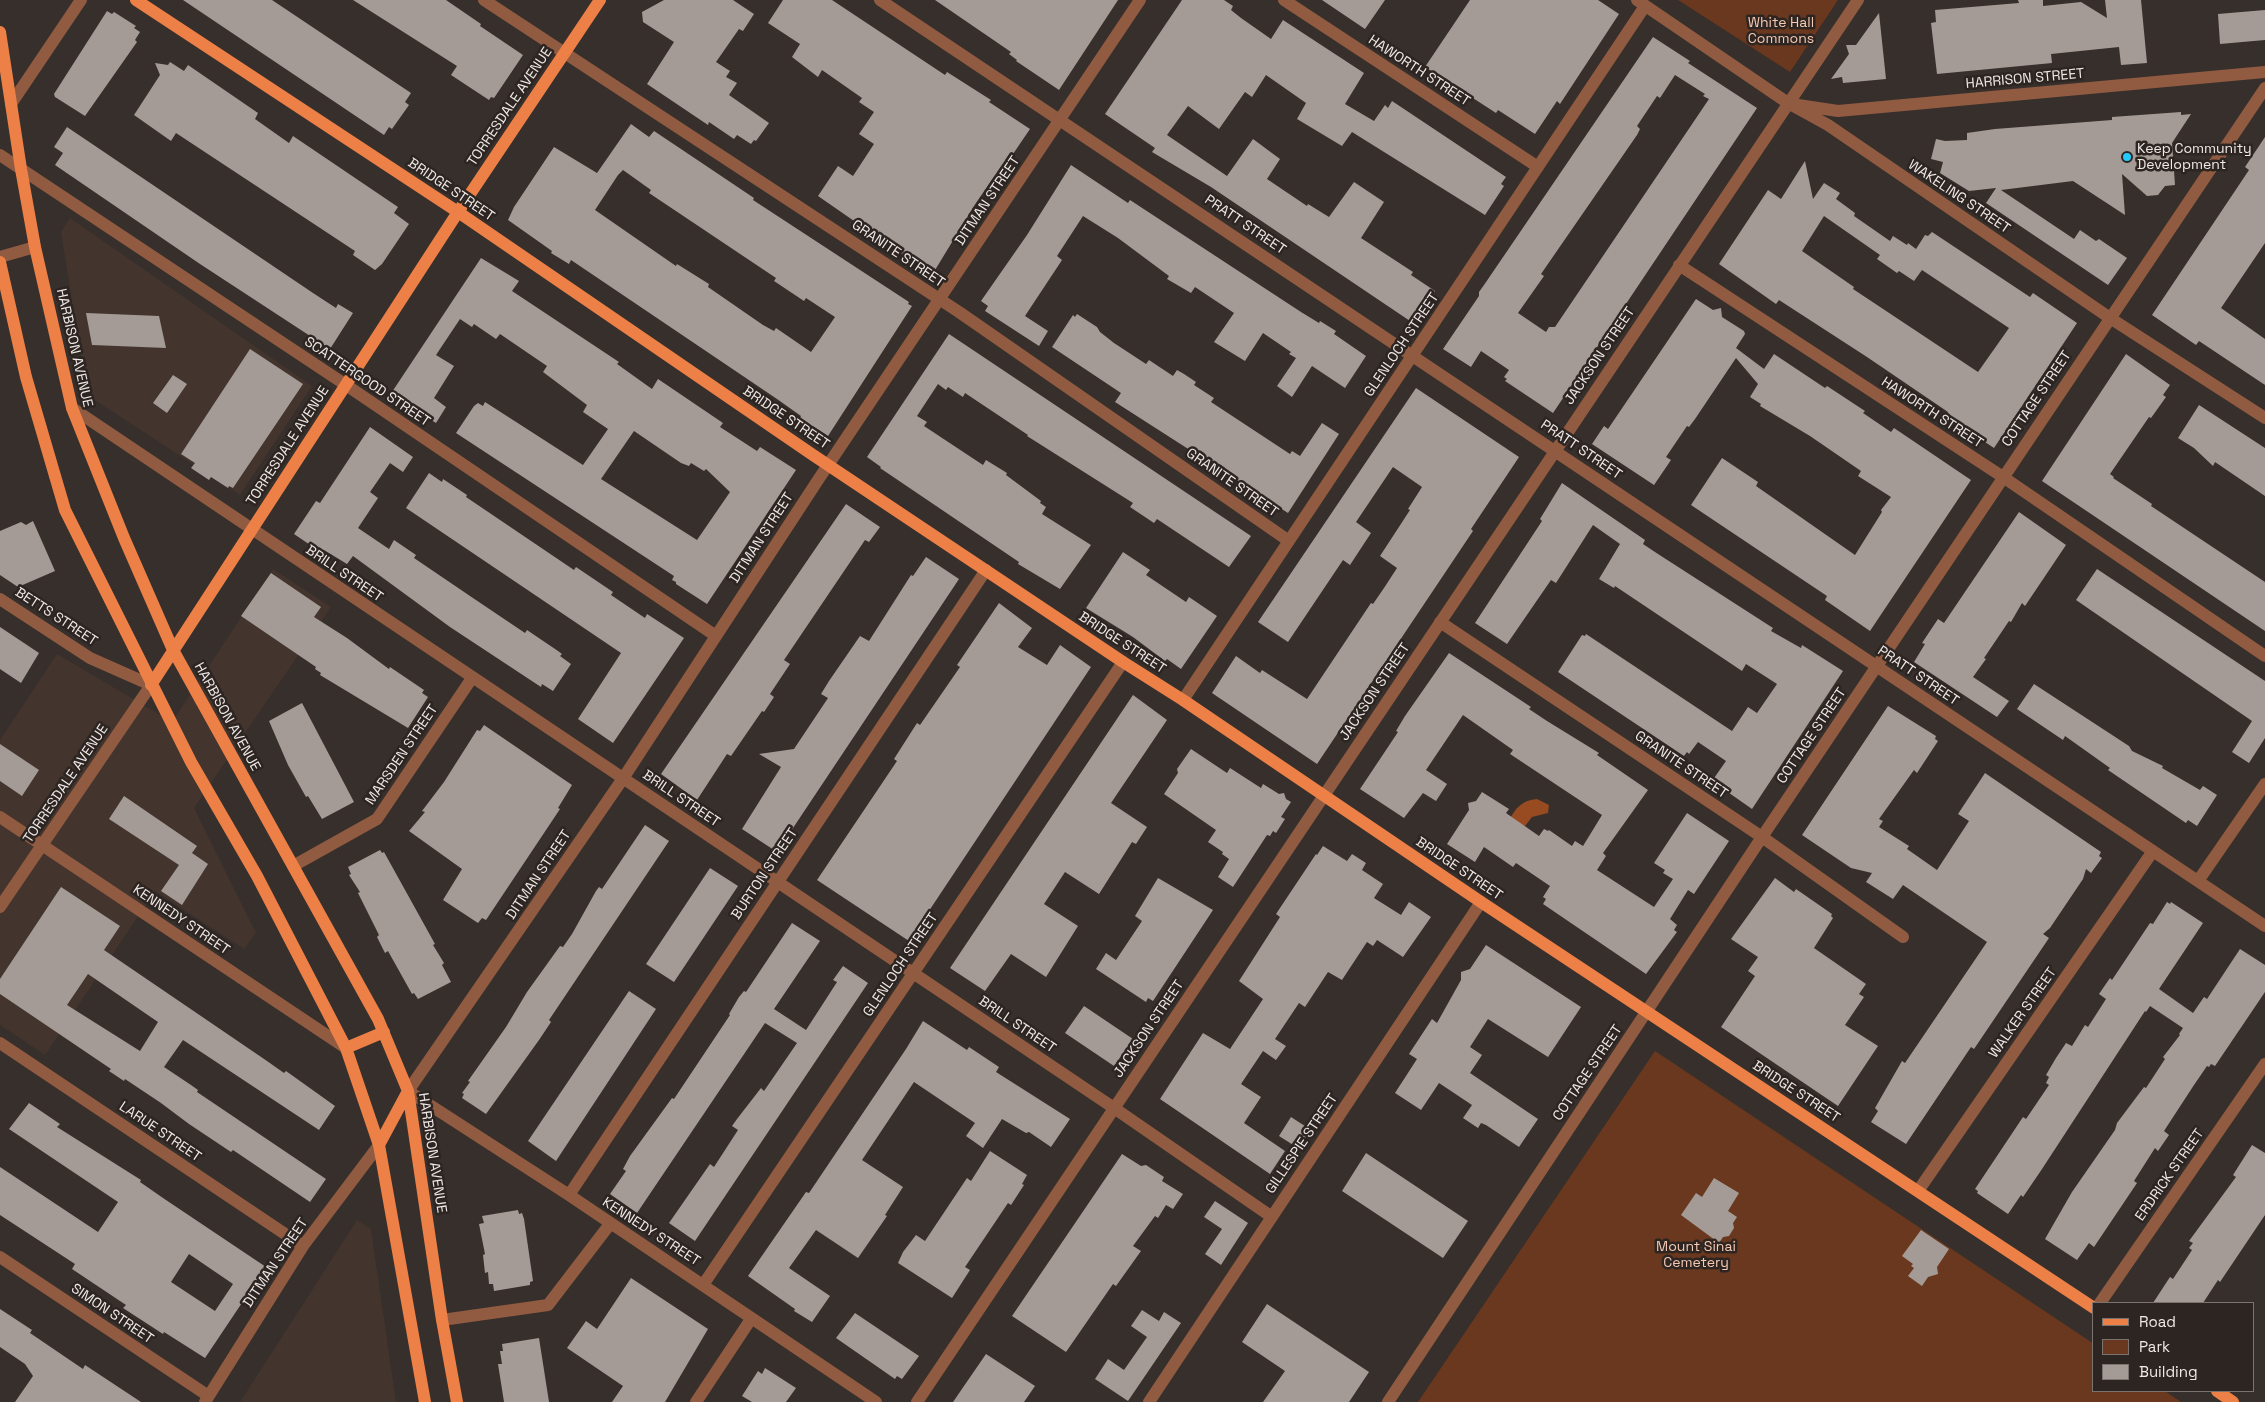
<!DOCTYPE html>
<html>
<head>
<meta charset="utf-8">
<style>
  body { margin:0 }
  #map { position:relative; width:2265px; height:1402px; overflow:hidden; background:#372f2b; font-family:"Space Grotesk",sans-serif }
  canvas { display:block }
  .legend { position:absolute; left:2092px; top:1302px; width:162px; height:90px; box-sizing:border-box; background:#2d2521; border:1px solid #7b7370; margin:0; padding:6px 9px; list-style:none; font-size:15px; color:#efe9e7 }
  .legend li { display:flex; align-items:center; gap:10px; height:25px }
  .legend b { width:25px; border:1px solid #7b7370 }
</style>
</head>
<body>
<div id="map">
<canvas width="2265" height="1402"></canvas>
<ul class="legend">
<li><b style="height:6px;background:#ed8047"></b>Road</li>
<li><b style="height:14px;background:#6a381e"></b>Park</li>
<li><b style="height:14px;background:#a59b96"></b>Building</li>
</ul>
</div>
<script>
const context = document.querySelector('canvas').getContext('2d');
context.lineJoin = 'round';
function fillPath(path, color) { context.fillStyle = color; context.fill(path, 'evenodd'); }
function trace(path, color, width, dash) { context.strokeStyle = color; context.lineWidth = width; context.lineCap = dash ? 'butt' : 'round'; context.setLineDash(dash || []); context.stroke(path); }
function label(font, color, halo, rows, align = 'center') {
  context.font = font + ' "Space Grotesk",sans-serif'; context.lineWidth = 5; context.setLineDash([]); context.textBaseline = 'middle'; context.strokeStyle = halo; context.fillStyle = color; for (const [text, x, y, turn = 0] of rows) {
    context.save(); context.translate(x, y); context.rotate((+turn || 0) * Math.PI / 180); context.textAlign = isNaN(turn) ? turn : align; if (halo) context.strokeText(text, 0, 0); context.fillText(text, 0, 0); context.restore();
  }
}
const built = new Path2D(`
  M70 218 312 386 240 495 87 395 61 232Z
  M273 569 331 607 194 808 256 933 244 949 155 891 45 1055 0 1025V740L57 654 172 722Z
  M357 1220 371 1229 396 1402H240Z`);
const green = new Path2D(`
  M1678 0H1838L1790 72Z
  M1655 1051 2094 1344V1391H2165L2181 1402H1418Z`);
const water = new Path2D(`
  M1537 799 1549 805 1548 813 1532 817 1525 826 1509 820C1516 808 1522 800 1537 799Z`);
const building = new Path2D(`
  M183 0H272L411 93 405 102 409 105 392 129 389 127 384 135Z
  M353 0H446L481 24 480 26 523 55 494 98 491 97 489 100 451 75 457 66Z
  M664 0H733L754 14 743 31 739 29 716 62 730 71 726 77 737 83 729 95 769 123 756 141 754 140 751 144 737 135 734 139 709 122 708 125 647 84 674 42 643 22 642 12Z
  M783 0H832L945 75 947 72 991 100 989 102 1030 129 1013 154 1010 153 974 206 932 275 818 196 838 166 853 176 874 144 859 134 874 112 859 102 862 98 822 70 818 77 792 57 800 44 768 23Z
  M935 0H1118L1059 90 1016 61 1017 60 1009 54 1011 52Z
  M1182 0H1224L1233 6 1231 10 1241 18 1271 39 1283 20 1364 73 1345 104 1374 121 1385 105 1388 108 1392 101 1506 177 1501 184 1504 186 1485 215 1352 132 1342 146 1297 119 1306 103 1266 75 1252 97 1245 92 1219 129 1188 106 1167 135 1227 176 1253 139 1280 159 1267 179 1307 206 1308 204 1329 217 1354 182 1384 202 1361 238 1413 272 1411 275 1435 291 1413 323 1211 187 1152 152 1155 148 1105 114Z
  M1322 0H1385L1365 29Z
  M1470 0H1598L1619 14 1560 104 1557 101 1535 134 1498 110 1496 113 1425 67Z
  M2018 0H2043V6L2081 2 2107 18 2105 0H2141L2147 63 2121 65 2119 47 2051 54 2052 63 1937 74 1931 23 1936 22 1935 10 2019 3Z
  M2265 10V40L2220 44 2218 14Z
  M107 11 112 14 114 12 136 26 134 28 140 32 135 40 137 42 85 116 55 97 54 94Z
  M1879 13 1886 79 1843 83 1842 77 1831 79 1849 54 1846 45H1856Z
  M1653 37 1690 61 1688 63 1757 108 1553 413 1505 381 1507 379 1504 377 1509 370 1481 351 1471 367 1443 349 1479 296V292L1484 285ZM1675 75 1705 94 1703 96 1709 99 1555 327H1549L1546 332 1518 313 1544 276 1541 274 1637 135 1640 129 1637 126 1657 96 1660 98Z
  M170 62 184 71 188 65 258 113 255 119 289 143 293 136 398 207 394 213 409 224 382 264 375 270 353 255 355 251 176 133 171 141 134 115 160 75 155 63 168 65Z
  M2181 112V115L2191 114 2172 143 2175 185 2165 186 2158 195 2147 196 2122 174 2125 215 2073 181 2001 190 2074 239 2080 230 2096 241 2099 239 2127 258 2108 285 1986 203 1996 188 1969 191 1940 173 1943 162 1931 159 1936 139 1945 141 1967 140V133L1995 129 2112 120V117Z
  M631 124 649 137 654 131 678 147 754 198 753 200 909 302 908 304 912 306 828 436 800 418 801 416 777 399 571 260 569 264 551 253 552 251 508 220 514 207 554 147 597 173ZM623 170 651 190 649 193 776 278 774 281 804 301 806 298 835 317 811 352 776 328 774 331 763 325 708 287 709 284 677 264 676 266 595 210 618 175Z
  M67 127 313 293 336 308 338 304 353 313 330 349 200 264 55 165 63 153 54 147Z
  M2265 137V243L2221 308 2265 339V385L2199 341 2196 345 2152 315 2249 170 2245 167Z
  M1805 161 1813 199 1824 183 1840 193 1836 199 1855 213 1854 216 1890 241 1893 236 1907 245 1908 243 1916 249 1925 235 1928 236 1932 232 2030 297 2033 293 2077 323 1994 448 1946 416 1948 412 1867 357 1779 300 1776 304 1719 264 1768 190 1781 199ZM1824 216 1880 255 1877 259 1897 273 1899 271 1914 281 1922 270 2009 328 1978 372 1853 289 1854 287 1802 251Z
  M1071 165 1128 203 1130 200 1301 312 1319 323 1320 321 1336 331 1334 334 1366 356 1345 388 1312 366 1292 397 1277 386 1296 358 1289 354 1291 352 1263 333 1245 361 1214 342 1234 313 1195 287 1191 293 1167 279 1169 276 1118 238 1083 216 1057 256 1062 260 1025 316 1048 331 1039 346 985 311 988 306 981 301 1027 235Z
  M481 258 519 281 512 291 619 362 617 364 652 389 658 379 723 423 720 427 757 451 760 447 796 470 707 604 676 584V582L672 580 674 576 456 433 474 406 478 403 483 406 485 402 583 465 608 429 583 412 587 405 543 372 547 366 500 334 496 339 474 324 472 327 460 319 436 355 454 366 434 398 446 407 436 423 390 395ZM634 431 681 463 689 466 691 463 704 471 706 469 730 492 697 540 601 479Z
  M1696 299 1713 310 1721 308 1722 317 1744 331 1745 334 1736 348 1764 369 1774 354 1825 388 1827 386 1865 411 1863 413 1891 432 1894 428 1971 480 1870 631 1825 600 1827 596 1691 505 1722 458 1758 482 1756 486 1855 555 1882 512 1881 510 1891 497 1858 476 1861 471 1810 436 1760 406 1761 404 1750 397 1758 384 1736 358 1695 419 1689 427 1687 426 1666 457 1671 460 1654 485 1592 444 1604 426 1608 429Z
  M86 313 159 316 166 348 92 345Z
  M1077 314 1097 327 1100 332 1114 343 1146 364 1149 360 1173 376 1177 370 1184 374 1196 382 1194 385 1214 398 1211 402 1290 454 1292 451 1300 456 1322 423 1339 434 1288 513 1115 402 1121 393 1052 347 1073 315 1075 317Z
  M949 334 1251 536 1229 567 1157 519 1154 523 1130 507 1133 503 1027 436 1028 435 965 393 963 397 948 387 946 390 938 384 917 416 927 422 924 426 983 465 986 460 1007 473 1006 475 1041 501 1040 503 1046 507 1042 514 1091 545 1060 589 1018 564 1019 562 880 468 881 467 867 457Z
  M250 349 303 384 233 488 229 486 228 488 211 477 209 480 191 468 195 463 181 454Z
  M2126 354 2170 385 2163 395 2166 397 2151 418 2149 417 2110 474 2114 477 2113 478 2152 504 2151 506 2265 582V631L2042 481Z
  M173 375 187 384 167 413 153 403Z
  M1416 388 1519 457 1471 529 1473 531 1317 764 1212 693 1236 656 1260 673 1262 670 1307 699 1371 603 1373 604 1384 588 1397 568 1380 556 1410 510 1408 509 1422 487 1393 467 1356 522 1371 533 1350 565 1343 560 1288 642 1258 622Z
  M2199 405 2265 448V496L2215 462 2213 466 2194 448 2178 438Z
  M370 427 413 457 403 472 390 463 370 492 378 498 358 528 389 549 394 540 416 555 414 558 470 596 525 633 527 630 558 651 562 654 560 656 571 664 553 691 542 684 541 687 450 627 353 556 347 564 324 550 322 553 294 534 316 501 320 503Z
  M429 473 442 482 443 479 467 495 466 497 574 570 576 567 613 592 611 595 645 618 647 614 684 638 613 743 578 719 621 653 406 508Z
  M1562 483 1645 540 1643 544 1658 554 1773 628 1771 631 1801 648 1802 645 1843 671 1752 809 1712 781 1726 761 1698 742 1689 754 1687 752 1684 756 1558 672 1582 635 1585 636 1586 634 1732 731 1748 707 1757 713 1777 684 1746 664 1742 671 1615 586 1614 588 1599 579 1620 544 1593 525 1556 583 1551 580 1507 644 1475 623 1542 521 1540 519Z
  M846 504 880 527 869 542 865 540 784 660 790 664 770 694 774 697 764 712 762 711 731 756 727 754 697 800 661 774Z
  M2019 512 2066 545 2025 606 2022 603 2011 622 2009 621 1984 658 1986 659 1973 677 2009 701 1997 717 1914 662 1925 644 1922 643 1938 619 1944 623Z
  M33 521 55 571 18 587 0 575V531L21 522 26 525Z
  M1123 552 1150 570 1146 575 1186 602 1189 597 1217 616 1181 669 1167 659 1165 661 1133 637 1086 608Z
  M926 557 959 579 777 852 742 829 781 767 759 754 794 749 828 698 821 694 829 681 860 636 869 641 911 575 913 576Z
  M2097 569 2265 681V738L2249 763 2232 752 2252 721 2076 600Z
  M271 573 321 607 314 617 347 638 389 669 390 667 424 690 422 693 428 697 408 728 320 675 321 673 315 669 316 667 241 616Z
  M999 603 1032 628 1018 647 1047 665 1060 645 1091 667 909 941 817 880 897 761 894 759 917 723 920 725 960 667 957 665Z
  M0 627 39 653 21 683 0 669Z
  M1449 653 1531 707 1529 709 1547 721 1599 753 1597 755 1648 790 1603 853 1606 856 1597 870 1654 907 1673 879 1663 873 1665 870 1654 863 1687 813 1729 841 1694 894 1688 890 1670 919 1677 925 1674 930 1677 932 1646 974 1543 904 1546 899 1543 897 1550 886 1516 863 1513 867 1484 847 1475 862 1447 844 1469 810 1468 803 1476 801 1482 792 1509 809 1506 813 1539 836 1544 829 1548 831 1549 830 1572 846 1575 841 1583 846 1602 815 1510 754 1513 750 1463 715 1426 770 1447 784 1436 801 1423 793 1404 818 1360 789 1398 732 1396 731 1405 716Z
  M2034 684 2129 746 2132 751 2163 766 2162 768 2200 790 2203 786 2217 795 2197 826 2188 820 2186 823 2108 770 2110 768 2065 736 2063 740 2017 709Z
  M1133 695 1167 720 1111 803 1147 827 1136 844 1132 842 1099 894 1065 872 1044 904 1078 926 1046 977 1011 954 985 991 950 968Z
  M302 703 354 802 322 819 308 796 306 797 288 765 269 721Z
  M1888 706 1936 736 1935 739 1938 741 1917 773 1914 770 1879 819 1883 821 1879 827 1909 846 1907 849 1937 870 1969 821 1958 814 1985 773 2101 852 2099 856 2102 858 2091 873 2086 869 2083 879 2050 928 2043 934 2049 938 1974 1049 1971 1047 1906 1144 1871 1122 1878 1111 1875 1108 1902 1061 1905 1063 1987 942 1903 885 1893 899 1866 882 1872 873 1851 868 1802 835Z
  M484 725 572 785 558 808 560 809 486 920 482 918 478 923 443 900 462 869 409 831 425 812 422 811 444 782 477 730 480 731Z
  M0 744 39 770 22 796 0 781Z
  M1191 749 1227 773 1230 768 1261 788 1263 784 1279 794 1284 793 1286 799 1291 802 1281 817 1285 819 1276 833 1273 831 1270 836 1267 835 1233 887 1218 877 1229 859 1222 854 1223 852 1208 842 1216 830 1164 794 1178 773 1177 769Z
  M124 796 197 846 192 853 208 864 182 905 161 891 179 865 109 819Z
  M645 825 669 841 549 1020 551 1022 539 1040 486 1114 462 1098 464 1094 462 1093 470 1082 468 1081 506 1027 527 992 560 946 563 947 572 934 596 891 599 887 602 889Z
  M1323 846 1347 861 1352 854 1366 863 1362 870 1383 884 1374 898 1401 915 1409 902 1431 917 1403 957 1377 940 1373 946 1367 942 1342 980 1328 972 1305 1007 1299 1003 1275 1039 1286 1046 1276 1060 1263 1051 1241 1084 1261 1097 1244 1123 1285 1151 1270 1174 1160 1099 1203 1033 1230 1049 1263 999 1239 981 1280 917 1276 914 1316 854 1317 855Z
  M380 850 382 853 384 852 435 944 433 945 444 963 442 965 451 982 418 999 414 993 412 994 388 951 385 953 377 937 379 935 358 893 360 892 349 875 351 874 348 867Z
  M710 868 738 886 674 982 646 964Z
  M1158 878 1213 910 1153 1001 1148 998 1146 1002 1096 969 1106 953 1116 960 1142 921 1135 916Z
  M1775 878 1794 892 1796 889 1832 914 1831 916 1833 918 1814 948 1866 984 1859 994 1864 997 1845 1025 1878 1046 1838 1106 1721 1027 1755 976 1748 971 1758 957 1731 939Z
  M61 887 120 926 104 950 267 1061 284 1073 286 1071 335 1106 319 1130 183 1040 164 1067 191 1085 198 1090 197 1092 326 1179 310 1202 233 1150 231 1152 189 1124 161 1103 125 1079 124 1081 109 1071 111 1069 0 994V979ZM88 974 158 1022 140 1051 67 1005Z
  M2167 902 2170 904 2171 902 2203 923 2159 989 2193 1013 2204 997 2207 999 2240 949 2265 965V992L2215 1066 2211 1064 2209 1067 2207 1066 2194 1085 2164 1131 2169 1135 2158 1151 2155 1148 2134 1181 2137 1183 2094 1247 2089 1243 2077 1260 2045 1239 2072 1192 2115 1130 2117 1123 2144 1087 2146 1088 2165 1059 2163 1057 2180 1035 2179 1034 2183 1028 2150 1006 2146 1012 2145 1011 2042 1169 2023 1197 2021 1195 2008 1214 1977 1193 1978 1191 1975 1189 2023 1117 2026 1119 2049 1085 2046 1083 2049 1077 2046 1075 2056 1058 2066 1043 2072 1046 2085 1025 2088 1027 2106 999 2099 994 2110 978 2112 980 2150 923 2153 924Z
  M792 923 820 941 774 1009 806 1030 837 982 833 980 843 966 868 983 695 1241 669 1223 710 1164 714 1167 738 1130 732 1126 737 1119 761 1088 764 1091 797 1043 765 1023 637 1213 610 1194 626 1171 623 1169 630 1156 672 1098 674 1099 730 1015 729 1014 739 997 744 991 746 992Z
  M1486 945 1581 1007 1548 1057 1488 1019 1470 1047 1482 1055 1470 1073 1538 1119 1519 1147 1486 1125 1481 1123 1478 1128 1463 1118 1472 1105 1439 1083 1421 1110 1395 1093 1417 1059 1409 1054 1432 1019 1437 1023 1461 980V972L1470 969Z
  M629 991 656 1009 556 1161 528 1141Z
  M1084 1006 1133 1039 1114 1066 1065 1033Z
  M923 1021 967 1050 969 1047 999 1067 996 1072 1070 1119 1051 1147 1029 1132 1026 1133 1002 1119 983 1148 966 1136 975 1123 914 1082 862 1160 903 1187 885 1215 887 1216 858 1258 816 1230 789 1268 830 1296 812 1322 794 1311 795 1309 748 1276 806 1192 809 1193 906 1049Z
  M29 1103 60 1124 57 1127 141 1180 140 1182 163 1198 266 1267 205 1358 164 1332 163 1334 123 1308 126 1305 72 1269 75 1264 0 1215V1167L98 1232 118 1202 9 1129ZM189 1254 233 1284 215 1311 171 1282Z
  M1291 1117 1311 1130 1298 1148 1279 1136Z
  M2252 1145 2265 1153V1215L2220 1282 2218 1280 2203 1303H2153L2170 1277 2173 1279 2192 1250 2189 1248 2193 1243 2189 1241 2236 1177 2233 1175Z
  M990 1151 1027 1175 1022 1184 1024 1185 1011 1205 1008 1203 965 1267 970 1270 952 1298 898 1263 903 1252 916 1235 925 1241 967 1178 971 1181Z
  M1366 1153 1468 1221 1443 1258 1342 1191Z
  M1122 1154 1141 1166 1146 1165 1164 1177 1162 1181 1183 1194 1173 1209 1166 1205 1158 1218 1155 1216 1133 1246 1141 1251 1116 1286 1113 1284 1066 1352 1012 1316Z
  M1714 1178 1739 1193 1728 1211 1737 1217 1733 1223 1734 1228 1729 1236 1723 1237 1719 1243 1681 1215 1696 1193 1702 1197Z
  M1215 1201 1248 1223 1221 1265 1205 1254 1222 1229 1204 1217Z
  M518 1210 519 1214 522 1213 524 1219 533 1281 530 1282V1285L494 1291 493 1284H489L488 1272 485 1273 483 1255 485 1254 479 1224 484 1223 482 1216Z
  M1921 1230 1949 1249 1937 1267 1938 1274 1928 1277 1922 1286 1908 1276 1914 1268 1911 1266 1913 1264 1902 1256Z
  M631 1278 708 1329 665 1402H612L623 1386 567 1348 586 1321 597 1329Z
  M1267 1304 1369 1372 1349 1402H1263L1285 1371 1242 1342Z
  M0 1309 32 1330 30 1333 83 1369 85 1365 141 1402H15L33 1376 25 1364 0 1347Z
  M1142 1310 1159 1321 1164 1312 1181 1323 1128 1401 1095 1379 1108 1359 1124 1370 1147 1337 1131 1326Z
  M855 1313 919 1356 902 1379 897 1376 895 1379 836 1338Z
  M539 1338 549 1402H504L498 1364H502L500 1351H503L502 1344Z
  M986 1354 1035 1386 1024 1402H953Z
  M765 1368 796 1388 786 1402H752L742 1396 758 1371 762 1374Z`);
const minor = new Path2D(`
  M484 0 959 312 1289 541
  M880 0 2265 926
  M1284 0 1538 167
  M1637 0 1788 103 1828 125 2110 318 2265 418
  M11 104 81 0
  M1798 105 1838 111 2265 72
  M0 155 346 385 716 636
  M0 257 35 247
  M1679 265 2003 477 2265 656
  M72 408 1114 1108 1272 1217
  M0 599 90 658 151 685 0 907
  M1440 622 1762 837 1903 937
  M1183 700 1645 6
  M0 817 346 1048
  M293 866 377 819 472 678
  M2198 881 2265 784
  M0 1043 303 1246
  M1918 1191 2153 851
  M569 1195 986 570
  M0 1257 207 1395
  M703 1285 1123 662
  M2100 1303 2265 1064
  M442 1320 548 1305 610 1224
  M205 1402 303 1246 379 1145
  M696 1402 751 1319
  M876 1402 569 1195 408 1091 624 777 818 480 1140 0
  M917 1402 1858 0
  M1149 1402 1481 902
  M1388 1402 1762 837 2265 88`);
const major = new Path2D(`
  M136 0 458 212 813 455 1123 662 1183 700 1481 902 2094 1308
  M0 32 21 169 35 247 72 408 124 538 173 650 378 1019 408 1091 442 1320 457 1402
  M0 262 26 377 65 510 191 762 257 876 346 1048 379 1145 425 1402
  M151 685 458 212 600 0
  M346 1048 384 1032
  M379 1145 408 1091
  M2217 1391 2233 1402`);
const markers = [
  [2127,157,5,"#24c9fe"]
];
const parkNames = [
  ["White Hall",1781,23],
  ["Commons",1781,39],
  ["Mount Sinai",1696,1247],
  ["Cemetery",1696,1263]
];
const streetNames = [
  ["HAWORTH STREET",1419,71,33],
  ["HARRISON STREET",2025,79,-5],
  ["TORRESDALE AVENUE",510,107,-56],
  ["BRIDGE STREET",451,190,34],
  ["WAKELING STREET",1959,197,34],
  ["DITMAN STREET",988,201,-56],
  ["PRATT STREET",1245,225,34],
  ["GRANITE STREET",898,254,34],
  ["GLENLOCH STREET",1402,345,-56],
  ["HARBISON AVENUE",74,348,77],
  ["JACKSON STREET",1600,356,-56],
  ["SCATTERGOOD STREET",367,382,34],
  ["COTTAGE STREET",2037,399,-56],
  ["HAWORTH STREET",1932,413,33],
  ["BRIDGE STREET",786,418,34],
  ["TORRESDALE AVENUE",288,446,-57],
  ["PRATT STREET",1581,450,34],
  ["GRANITE STREET",1232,483,35],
  ["DITMAN STREET",762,538,-57],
  ["BRILL STREET",344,574,34],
  ["BETTS STREET",56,617,33],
  ["BRIDGE STREET",1122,643,33],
  ["PRATT STREET",1918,676,34],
  ["JACKSON STREET",1375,692,-56],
  ["HARBISON AVENUE",227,717,61],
  ["COTTAGE STREET",1812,736,-56],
  ["MARSDEN STREET",402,755,-56],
  ["GRANITE STREET",1681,765,34],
  ["TORRESDALE AVENUE",66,784,-56],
  ["BRILL STREET",681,799,34],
  ["BRIDGE STREET",1459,869,34],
  ["BURTON STREET",765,874,-56],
  ["DITMAN STREET",539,875,-56],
  ["KENNEDY STREET",181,920,34],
  ["GLENLOCH STREET",901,965,-56],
  ["WALKER STREET",2023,1013,-55],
  ["BRILL STREET",1017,1025,34],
  ["JACKSON STREET",1149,1029,-56],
  ["COTTAGE STREET",1588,1073,-56],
  ["BRIDGE STREET",1796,1092,33],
  ["LARUE STREET",160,1132,34],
  ["GILLESPIE STREET",1302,1144,-56],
  ["HARBISON AVENUE",432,1153,81],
  ["ERDRICK STREET",2170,1175,-55],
  ["KENNEDY STREET",651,1232,33],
  ["DITMAN STREET",276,1263,-56],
  ["SIMON STREET",112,1314,34]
];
const poiNames = [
  ["Keep Community",2137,149],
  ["Development",2137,165]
];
fillPath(built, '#43342d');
fillPath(green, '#6a381e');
fillPath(water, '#984b20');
fillPath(building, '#a59b96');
trace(minor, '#905b41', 12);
trace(major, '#ed8047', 12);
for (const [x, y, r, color] of markers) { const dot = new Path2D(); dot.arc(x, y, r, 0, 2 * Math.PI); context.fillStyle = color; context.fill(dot); trace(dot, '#2d2521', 2); }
label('14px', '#f6c9b3', '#2d2521', parkNames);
label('14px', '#efe9e7', '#2d2521', streetNames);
label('14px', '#efe9e7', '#2d2521', poiNames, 'left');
</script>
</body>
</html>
